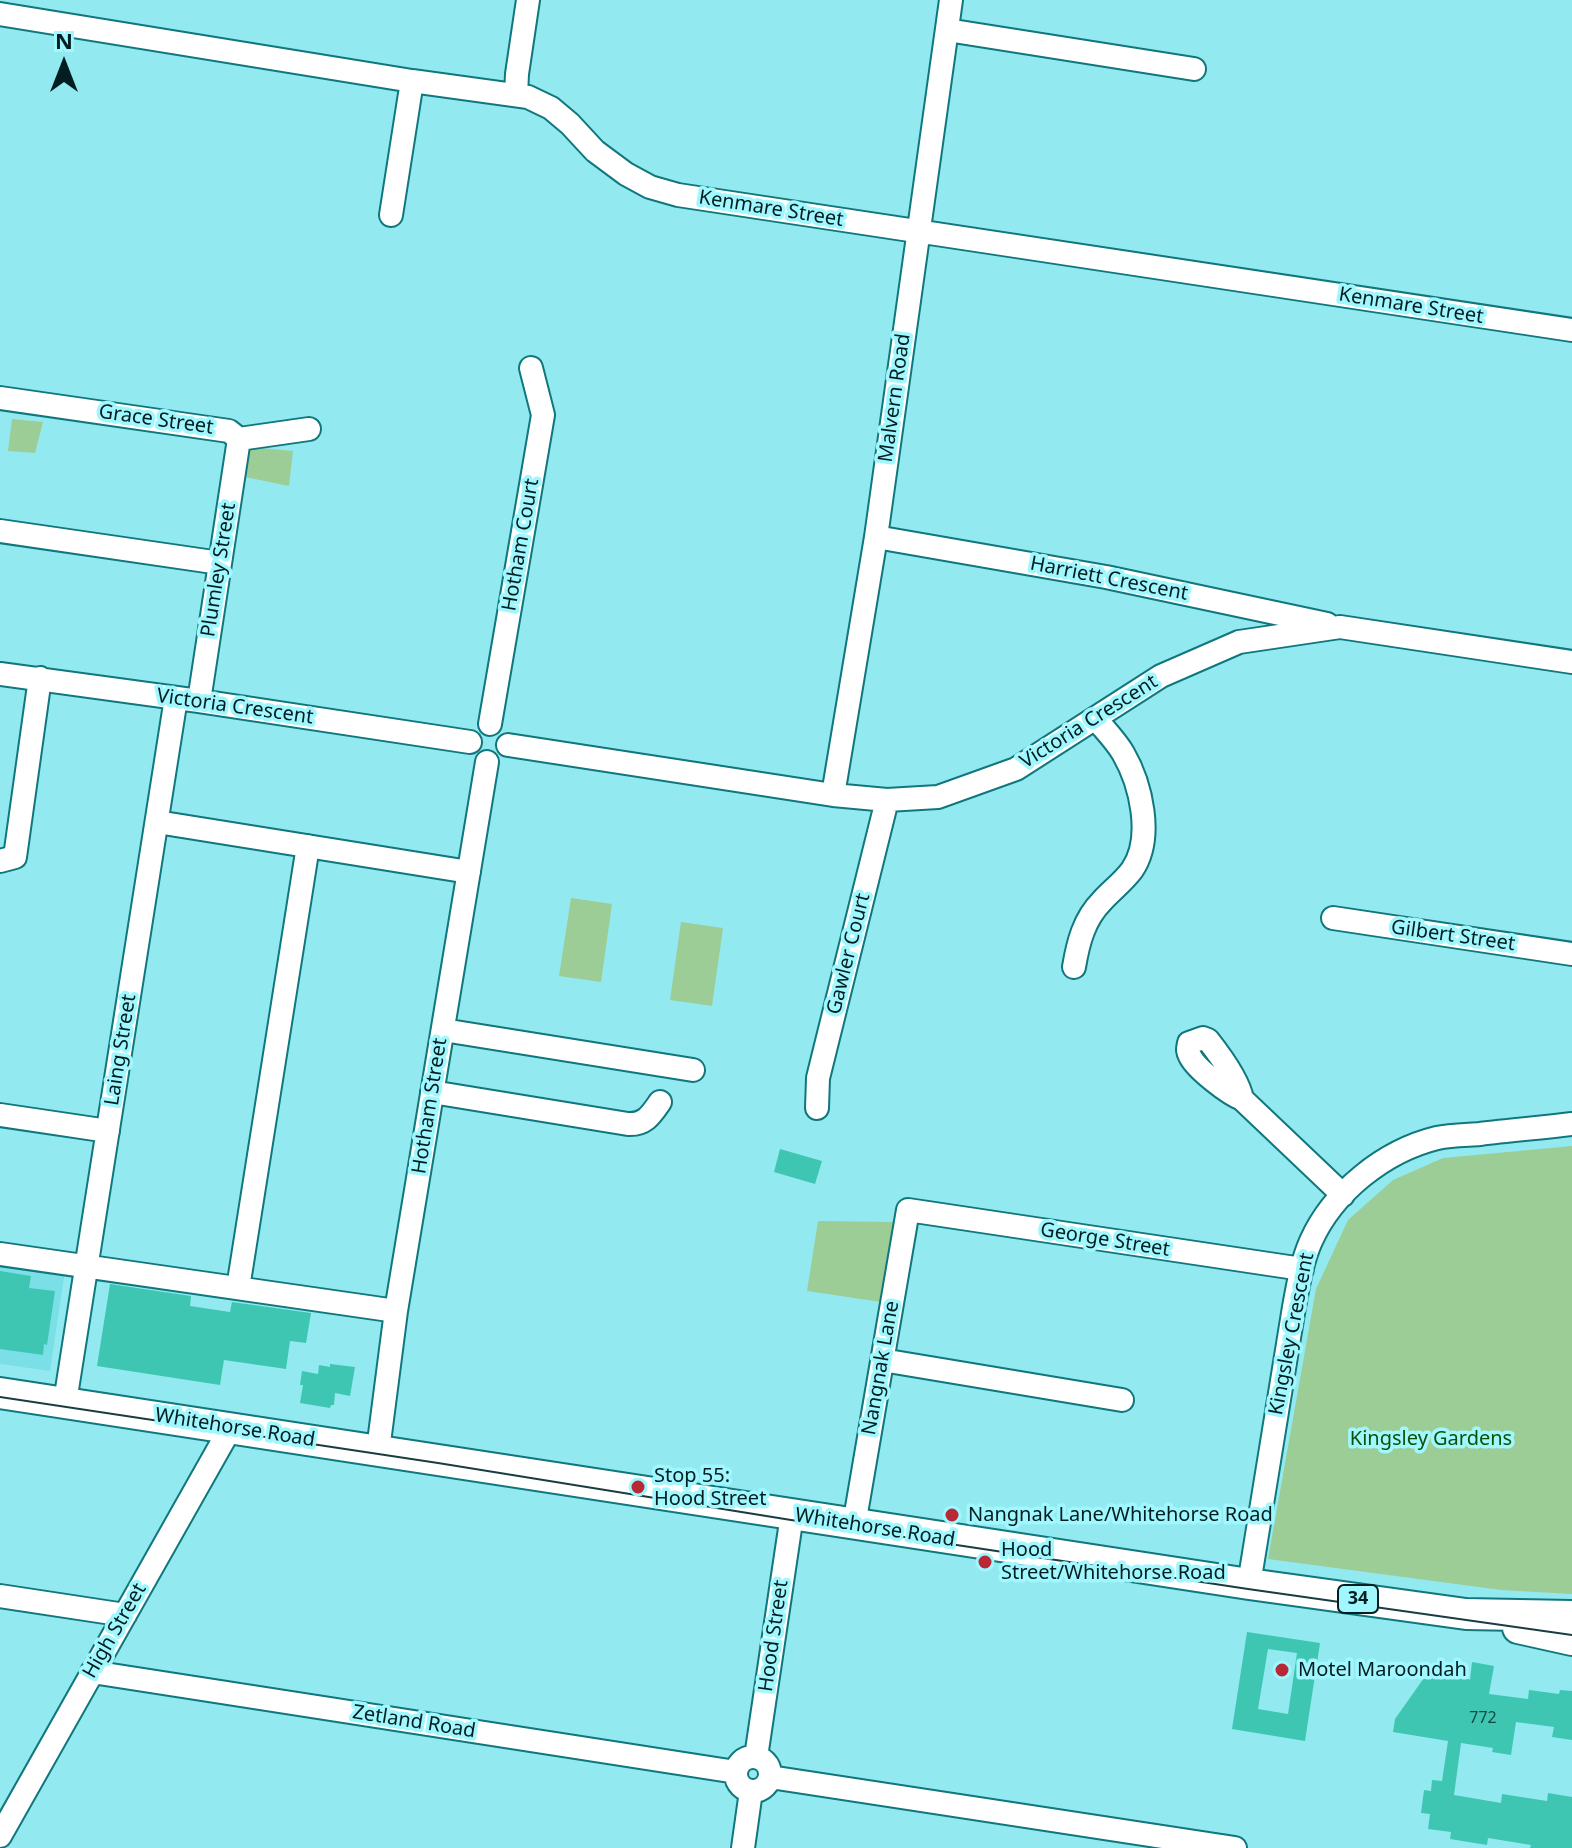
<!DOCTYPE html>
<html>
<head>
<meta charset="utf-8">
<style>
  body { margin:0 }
  #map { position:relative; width:1572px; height:1848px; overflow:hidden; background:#92eaf0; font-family:"Noto Sans",sans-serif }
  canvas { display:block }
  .north { position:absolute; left:24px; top:24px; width:80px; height:80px; -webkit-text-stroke:6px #a0f7fe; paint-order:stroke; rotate:0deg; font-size:22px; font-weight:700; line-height:32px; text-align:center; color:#031e20 }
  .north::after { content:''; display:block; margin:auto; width:28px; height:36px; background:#031e20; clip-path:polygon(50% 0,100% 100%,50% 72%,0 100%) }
</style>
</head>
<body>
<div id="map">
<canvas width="1572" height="1848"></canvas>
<div class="north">N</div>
</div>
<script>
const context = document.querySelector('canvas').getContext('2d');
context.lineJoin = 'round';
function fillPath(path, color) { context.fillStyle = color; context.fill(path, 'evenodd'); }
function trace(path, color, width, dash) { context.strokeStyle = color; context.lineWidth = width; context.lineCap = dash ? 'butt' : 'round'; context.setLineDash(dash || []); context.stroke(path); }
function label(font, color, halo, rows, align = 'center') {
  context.font = font + ' "Noto Sans",sans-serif'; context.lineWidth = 7; context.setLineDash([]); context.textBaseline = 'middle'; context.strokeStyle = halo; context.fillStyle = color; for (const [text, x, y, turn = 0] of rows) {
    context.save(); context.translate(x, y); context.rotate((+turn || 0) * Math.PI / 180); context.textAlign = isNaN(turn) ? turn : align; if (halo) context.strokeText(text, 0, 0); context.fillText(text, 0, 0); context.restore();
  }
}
const built = new Path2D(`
  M0 1246 67 1257 50 1371 0 1364Z`);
const green = new Path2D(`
  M12 419 43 422 35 453 8 451Z
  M250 447 293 451 289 486 245 477Z
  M571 898 612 904 601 982 559 976Z
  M681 922 723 928 712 1006 670 1000Z
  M1572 1146V1594L1501 1590 1268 1559 1316 1289 1348 1220 1393 1180 1443 1158Z
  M818 1221 894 1222 881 1302 807 1291Z`);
const building = new Path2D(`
  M780 1149 822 1161 815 1184 774 1172Z
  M0 1271 31 1276 29 1288 55 1291 47 1345 44 1344 43 1355 0 1349Z
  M110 1284 191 1296 190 1306 230 1312 232 1302 311 1313 306 1343 290 1341 286 1369 224 1360 220 1385 97 1366Z
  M330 1364 355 1367 350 1396 335 1393 334 1405H331L330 1408 300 1403 303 1385H300L302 1371 318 1374 319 1365 330 1367Z
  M1247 1632 1320 1643 1305 1741 1232 1729ZM1268 1649 1297 1653 1288 1714 1258 1709Z
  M1438 1658 1470 1680 1472 1662 1494 1666 1489 1694 1528 1699 1529 1690 1559 1694 1560 1690 1572 1691V1740L1552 1737 1554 1727 1516 1722 1511 1755 1492 1752 1493 1748 1461 1743 1454 1795 1501 1803 1502 1794 1547 1801 1548 1793 1572 1797V1848H1530L1531 1845 1488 1838 1487 1845 1450 1839 1451 1832 1428 1829 1430 1814 1421 1813 1424 1790 1431 1791 1432 1780 1442 1781 1448 1741 1393 1732 1395 1719Z`);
const minor = new Path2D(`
  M0 14 412 81 528 97 551 108 570 124 595 151 626 174 650 187 678 195 1572 330
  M947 30 1194 69
  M516 95 517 74 528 0
  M391 215 412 81
  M0 398 229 431 239 439 309 429
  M0 531 220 563
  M876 537 1106 577 1327 624
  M0 674 199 701 470 742
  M199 701 239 439
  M490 724 543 415 531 368
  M508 745 833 795 887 800 938 797 1016 769 1161 676 1239 642 1340 627 1572 662
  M833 795 876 537 951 0
  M157 822 469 872
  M0 861 15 857 40 678
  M1333 918 1572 954
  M1074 967C1078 943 1084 919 1102 901 1111 891 1123 882 1132 870 1154 838 1141 784 1123 753 1116 741 1105 730 1096 719
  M443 1030 693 1070
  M432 1092 628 1124C645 1125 651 1115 660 1102
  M1242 1099C1239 1081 1219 1054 1208 1040L1203 1038 1189 1043C1188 1049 1187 1050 1190 1056 1196 1069 1229 1094 1242 1099L1343 1195
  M817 1108 818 1078 887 800
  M0 1115 108 1131
  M0 1254 396 1311
  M238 1288 308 846
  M882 1360 1122 1400
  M65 1402 176 698
  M378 1450 396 1311 487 762
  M854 1525 908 1210 1302 1269
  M1249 1584 1294 1307C1298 1285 1302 1261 1311 1241 1333 1192 1384 1151 1437 1138 1450 1135 1466 1135 1480 1134 1510 1130 1541 1128 1572 1124
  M0 1596 125 1615
  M92 1672 736 1772
  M736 1774a17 17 0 1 1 34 0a17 17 0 1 1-34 0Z
  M756 1757 792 1515
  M770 1777 1235 1848
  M0 1836 231 1427
  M743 1848 751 1791`);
const major = new Path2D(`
  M0 1393 1249 1584 1466 1614 1572 1616
  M1518 1628 1572 1640`);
const tram = new Path2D(`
  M0 1397 438 1463 791 1520 1248 1589 1572 1635`);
const markers = [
  [638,1487,8,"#b92835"],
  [952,1515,8,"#b92835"],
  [985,1562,8,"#b92835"],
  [1282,1670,8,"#b92835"]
];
const numberNames = [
  ["772",1483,1718]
];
const shields = [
  [1358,1599,40]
];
const shieldNames = [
  ["34",1358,1599]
];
const streetNames = [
  ["Kenmare Street",771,209,9],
  ["Kenmare Street",1411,306,9],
  ["Malvern Road",895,398,-82],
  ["Grace Street",156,420,8],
  ["Hotham Court",521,545,-80],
  ["Plumley Street",219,570,-81],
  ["Harriett Crescent",1109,579,11],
  ["Victoria Crescent",235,707,8],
  ["Victoria Crescent",1089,722,-32],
  ["Gilbert Street",1453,936,8],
  ["Gawler Court",849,954,-76],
  ["Laing Street",121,1050,-81],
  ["Hotham Street",430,1106,-81],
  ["George Street",1105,1240,9],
  ["Kingsley Crescent",1292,1334,-79],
  ["Nangnak Lane",881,1368,-80],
  ["Whitehorse Road",235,1428,9],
  ["Whitehorse Road",875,1528,9],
  ["High Street",115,1631,-60],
  ["Hood Street",774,1636,-82],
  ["Zetland Road",414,1722,9]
];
const parkNames = [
  ["Kingsley Gardens",1431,1439]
];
const poiNames = [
  ["Stop 55:",654,1476],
  ["Hood Street",654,1499],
  ["Nangnak Lane/Whitehorse Road",968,1515],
  ["Hood",1001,1550],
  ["Street/Whitehorse Road",1001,1573],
  ["Motel Maroondah",1298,1670]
];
fillPath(built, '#7bdfe7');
fillPath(green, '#9ccd96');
fillPath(building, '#3ec6b3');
trace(minor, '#10777d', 26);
trace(major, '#10777d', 34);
trace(minor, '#fff', 22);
trace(major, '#fff', 30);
trace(tram, '#193d40', 2);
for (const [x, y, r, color] of markers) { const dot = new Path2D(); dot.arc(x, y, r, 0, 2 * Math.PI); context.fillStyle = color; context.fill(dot); trace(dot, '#a0f7fe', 3); }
label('16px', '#124845', null, numberNames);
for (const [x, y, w] of shields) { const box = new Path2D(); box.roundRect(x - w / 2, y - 14, w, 28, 6); context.fillStyle = '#a0f7fe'; context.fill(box); trace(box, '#031e20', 2); }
label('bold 18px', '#031e20', null, shieldNames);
label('20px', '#031e20', '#a0f7fe', streetNames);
label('20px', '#0f5008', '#a0f7fe', parkNames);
label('20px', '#031e20', '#a0f7fe', poiNames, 'left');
</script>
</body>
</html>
